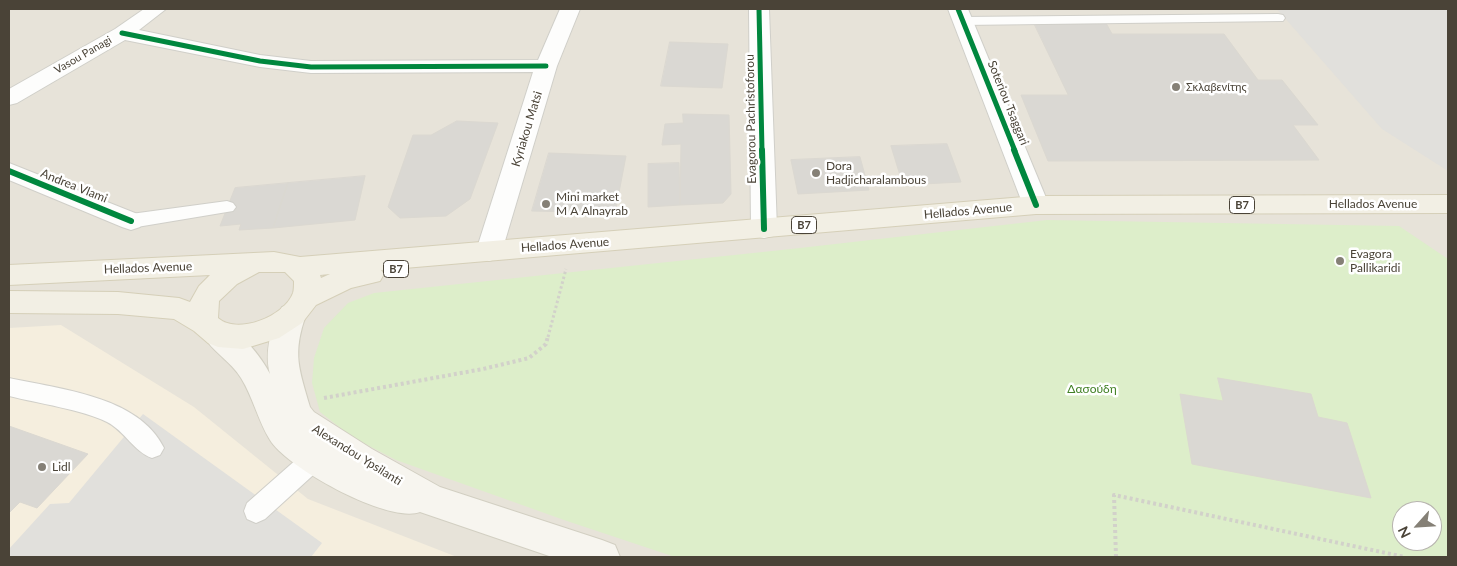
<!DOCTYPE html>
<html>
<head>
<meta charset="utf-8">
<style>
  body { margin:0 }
  #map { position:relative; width:1457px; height:566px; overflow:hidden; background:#f2f1ec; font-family:Lato,sans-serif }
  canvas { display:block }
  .frame { position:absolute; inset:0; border:10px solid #4a4337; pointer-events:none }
  .north { position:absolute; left:1392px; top:501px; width:50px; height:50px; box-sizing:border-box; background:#fff; border:1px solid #b7b4af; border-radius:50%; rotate:244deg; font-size:14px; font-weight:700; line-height:20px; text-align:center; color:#4a4337 }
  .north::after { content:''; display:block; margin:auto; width:18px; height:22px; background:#858076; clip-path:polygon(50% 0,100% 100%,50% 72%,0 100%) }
</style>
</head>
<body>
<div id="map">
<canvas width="1457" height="566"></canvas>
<div class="frame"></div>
<div class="north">N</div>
</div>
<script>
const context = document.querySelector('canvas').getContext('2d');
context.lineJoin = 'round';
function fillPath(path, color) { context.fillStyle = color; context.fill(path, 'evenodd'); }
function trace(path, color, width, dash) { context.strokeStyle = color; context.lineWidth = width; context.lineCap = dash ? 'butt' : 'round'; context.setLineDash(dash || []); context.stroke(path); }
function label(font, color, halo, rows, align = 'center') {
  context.font = font + ' Lato,sans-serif'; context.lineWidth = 5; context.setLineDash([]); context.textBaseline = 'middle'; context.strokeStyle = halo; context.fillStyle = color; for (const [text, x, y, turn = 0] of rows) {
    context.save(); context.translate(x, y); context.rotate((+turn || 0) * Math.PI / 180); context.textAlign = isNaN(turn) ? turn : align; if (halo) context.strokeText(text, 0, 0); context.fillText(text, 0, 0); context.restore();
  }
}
const residential = new Path2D(`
  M9 9H1448V557H9ZM1402 511H1432V541H1402Z`);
const commercial = new Path2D(`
  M61 325 194 407 308 499 457 557H9V328Z`);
const green = new Path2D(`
  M1047 220 1399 226 1448 259V557H675L564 520 396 460 352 437 320 412 312 383 314 358 324 328 348 303 374 293 791 249ZM1402 511H1432V541H1402Z`);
const parking = new Path2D(`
  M1277 9H1448V171L1382 129Z
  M143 414 322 543 311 557H9V549L50 504 69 503Z`);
const building = new Path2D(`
  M1034 23H1106L1112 34H1224L1258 80H1282L1318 125H1293L1319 160 1048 161 1021 95H1068Z
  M670 42 728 44 722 88 661 86Z
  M683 114 729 115 731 194 723 203 680 205 681 144 662 145 665 124 683 123Z
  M457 121 498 123 470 199 446 216 400 218 388 207 413 135H431Z
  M947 144 961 182 903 185 891 146Z
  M549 153 626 156 615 213 532 211Z
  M860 157 869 190 798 194 791 160Z
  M679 163 680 205 648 207V164Z
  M365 176 355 220 273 228 288 183Z
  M288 183 273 228 239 230 241 224 220 226 235 188Z
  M1218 378 1311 394 1318 417 1347 423 1371 498 1192 464 1180 394 1223 401Z
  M9 426 88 454 37 508 20 502 9 513Z`);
const pathFar1 = new Path2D(`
  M548 337 566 269`);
const path = new Path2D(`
  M324 398 483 369 529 358 546 344 548 336
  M1116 557 1114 495 1405 557`);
const lane = new Path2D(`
  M1278 14 1283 15 1285 18 1283 21 963 25 958 24 956 21 958 18 963 17Z
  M227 201 233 203 236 207 233 211 131 228 124 226 122 221 124 216 131 214Z
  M9 378C59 389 139 396 164 448L160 455 152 458C134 452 125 431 107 422 83 410 37 403 9 396Z
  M314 448 322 451 326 459 322 467 265 519 256 523 247 519 244 511 247 503 306 451Z`);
const street = new Path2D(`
  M144 9H166L139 30 260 55 311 61 538 60 560 9H580L557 66 502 251 498 258 489 261 480 258 476 251 533 72 311 73 260 67 125 40 17 103 9 105V89L115 29Z
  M749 9H769L777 229 773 236 764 238 755 236 751 229Z
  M948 9H968L1049 205 1045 211 1036 214 1027 211 1023 205Z
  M9 163 140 215 144 221 140 227 131 230 122 227 9 180Z`);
const secondary = new Path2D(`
  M292 304 302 307 306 315C292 354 299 369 310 407L314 412 372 449 440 487 602 540 615 545 620 557H552L420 512C389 524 287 468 270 440 258 421 253 397 241 378 231 361 212 352 203 335L208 327C211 326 216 323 219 324 238 326 262 358 270 374 264 351 271 328 282 307Z`);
const primary = new Path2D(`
  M1448 195V213L1036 214 381 270 384 274 380 281 351 288 316 305 302 323 279 338 243 349 218 347 208 343 194 331 174 319 118 314 9 313V291L118 292 179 298 190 302 199 286 210 275 9 285V265L274 252 300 257 1036 196ZM259 272H285L294 281C294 285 294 290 293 293 284 317 237 335 218 318L219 301 237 284ZM330 274 321 278 320 275Z`);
const cyclewayFar1 = new Path2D(`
  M759 9 762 151
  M958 9 1015 151
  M122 33 260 61 311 67 546 66`);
const cycleway = new Path2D(`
  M762 150 764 229
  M1014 150 1036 205
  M9 171 131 221`);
const markers = [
  [1176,87,5,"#858076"],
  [816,173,5,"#858076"],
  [546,204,5,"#858076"],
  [1340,261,5,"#858076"],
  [42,467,5,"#858076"]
];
const farStreetnames = [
  ["Vasou Panagi",83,55,-30]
];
const farPoinames = [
  ["Σκλαβενίτης",1186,87]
];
const shields = [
  [1242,205,25],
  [804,225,25],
  [396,269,25]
];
const shieldNames = [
  ["B7",1242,205],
  ["B7",804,225],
  ["B7",396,269]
];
const streetNames = [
  ["Soteriou Tsaggari",1008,103,68],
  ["Evagorou Pachristoforou",751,119,-91],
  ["Kyriakou Matsi",527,129,-73],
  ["Andrea Vlami",74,186,22],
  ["Hellados Avenue",1373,204],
  ["Hellados Avenue",968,211,-5],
  ["Hellados Avenue",565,245,-4],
  ["Hellados Avenue",148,268,-2],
  ["Alexandou Ypsilanti",357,455,32]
];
const poiNames = [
  ["Dora",826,166],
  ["Hadjicharalambous",826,180],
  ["Mini market",556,197],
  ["M A Alnayrab",556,211],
  ["Evagora",1350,254],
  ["Pallikaridi",1350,268],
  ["Lidl",52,467]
];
const parkNames = [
  ["Δασούδη",1092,389]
];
fillPath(residential, '#e7e3d9');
fillPath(commercial, '#f5eede');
fillPath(green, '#ddeeca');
fillPath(parking, '#e1e0dc');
fillPath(building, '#dad8d3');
trace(building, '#dbd8d1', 1);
trace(lane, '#d0cfc9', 2);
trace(street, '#d0cfc9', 2);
trace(secondary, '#d2cfc2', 2);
trace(primary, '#d5cfb8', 2);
trace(pathFar1, '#d2d1ca', 3, [2.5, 2.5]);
trace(path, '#d2d1ca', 4, [3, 3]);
fillPath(lane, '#fdfdfc');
fillPath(street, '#fdfdfc');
fillPath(secondary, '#f7f5ef');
fillPath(primary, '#f2efe4');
trace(cyclewayFar1, '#00873e', 5);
trace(cycleway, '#00873e', 6);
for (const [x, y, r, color] of markers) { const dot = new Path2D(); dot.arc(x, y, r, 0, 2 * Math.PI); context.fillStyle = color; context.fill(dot); trace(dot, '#fff', 2); }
label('11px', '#4a4337', '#fff', farStreetnames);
label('11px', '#4a4337', '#fff', farPoinames, 'left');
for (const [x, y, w] of shields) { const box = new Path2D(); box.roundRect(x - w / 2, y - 8.5, w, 17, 4); context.fillStyle = '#fff'; context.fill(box); trace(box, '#4a4337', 1); }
label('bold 11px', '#4a4337', null, shieldNames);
label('12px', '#4a4337', '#fff', streetNames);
label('12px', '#4a4337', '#fff', poiNames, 'left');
label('12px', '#418025', '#fff', parkNames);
</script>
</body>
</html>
